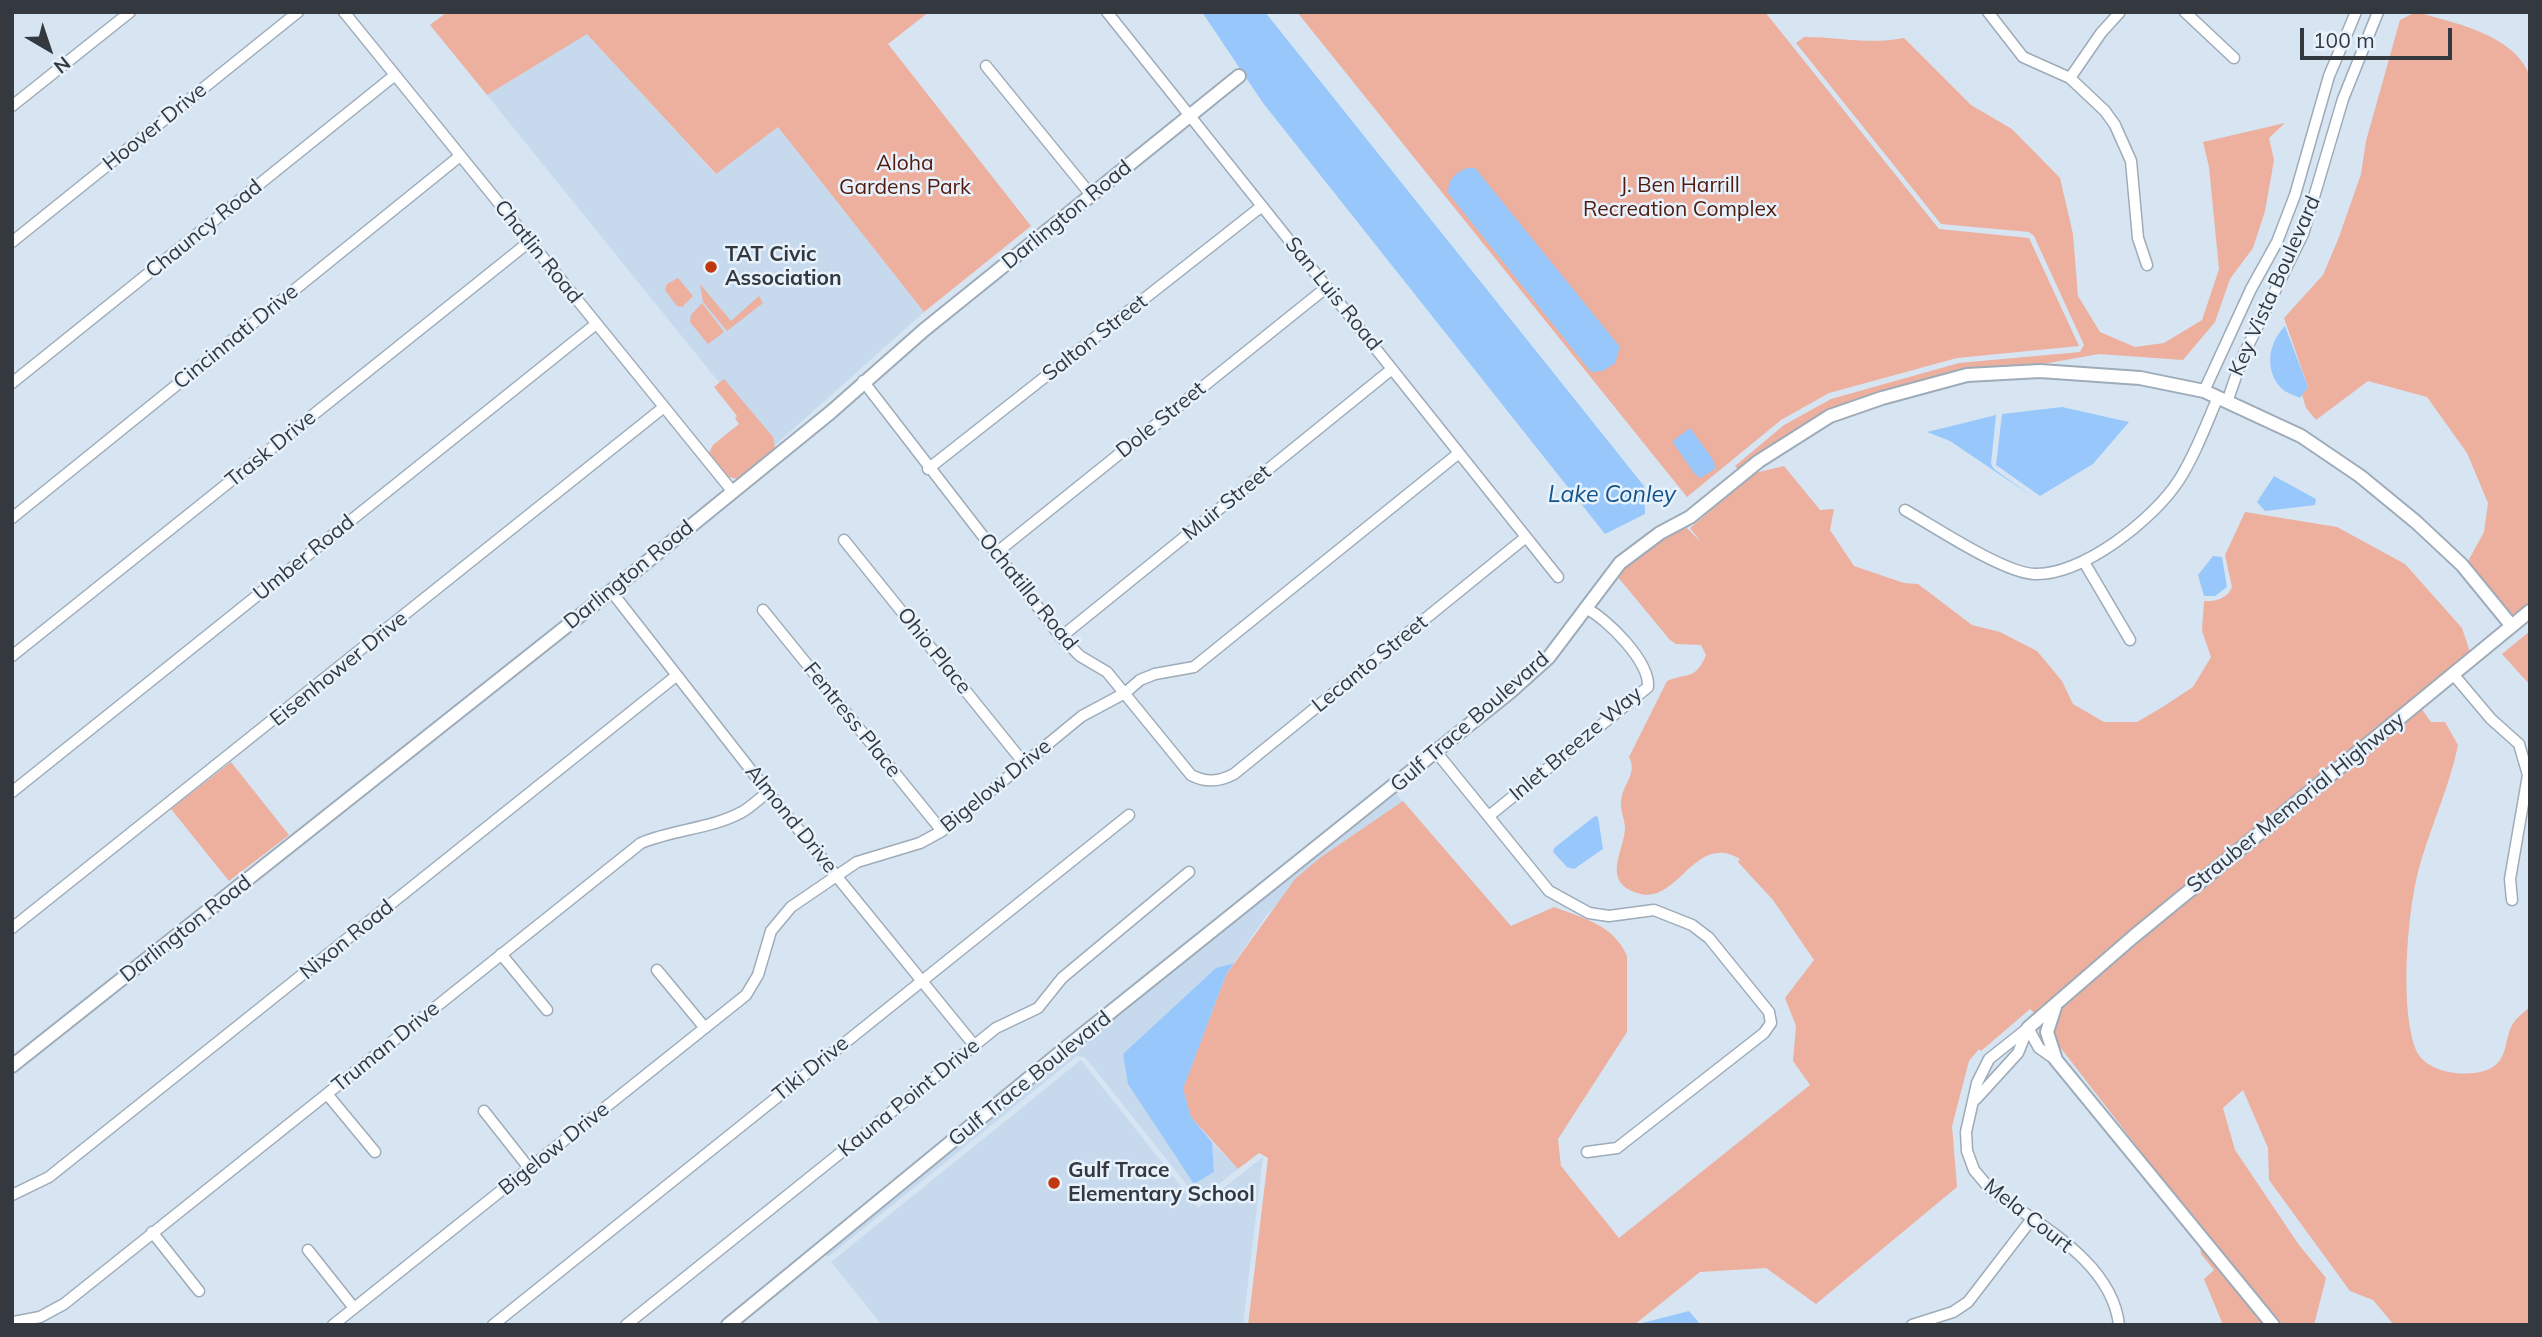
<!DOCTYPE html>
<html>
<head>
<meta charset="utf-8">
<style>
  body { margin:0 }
  #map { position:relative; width:2542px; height:1337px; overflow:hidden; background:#d7e5f3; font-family:Mulish,sans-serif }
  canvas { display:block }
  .frame { position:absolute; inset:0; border:14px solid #34393f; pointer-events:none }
  .north { position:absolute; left:14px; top:14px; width:70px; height:70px; -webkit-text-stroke:5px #e7f2fd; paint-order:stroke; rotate:141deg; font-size:19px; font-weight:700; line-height:28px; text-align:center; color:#34393f }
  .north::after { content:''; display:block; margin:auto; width:24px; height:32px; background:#34393f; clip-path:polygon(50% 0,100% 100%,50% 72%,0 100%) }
  .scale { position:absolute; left:2300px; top:28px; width:152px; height:32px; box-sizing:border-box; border:4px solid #34393f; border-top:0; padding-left:9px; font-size:21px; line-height:24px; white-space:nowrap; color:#34393f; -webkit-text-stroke:5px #e7f2fd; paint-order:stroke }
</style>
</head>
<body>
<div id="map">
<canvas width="2542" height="1337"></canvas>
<div class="frame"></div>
<div class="north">N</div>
<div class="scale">100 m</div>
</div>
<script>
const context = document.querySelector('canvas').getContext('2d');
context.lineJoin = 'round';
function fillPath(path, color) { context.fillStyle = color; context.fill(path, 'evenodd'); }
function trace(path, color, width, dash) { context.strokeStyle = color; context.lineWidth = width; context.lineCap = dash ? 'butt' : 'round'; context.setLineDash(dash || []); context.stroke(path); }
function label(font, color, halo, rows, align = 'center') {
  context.font = font + ' Mulish,sans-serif'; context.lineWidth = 5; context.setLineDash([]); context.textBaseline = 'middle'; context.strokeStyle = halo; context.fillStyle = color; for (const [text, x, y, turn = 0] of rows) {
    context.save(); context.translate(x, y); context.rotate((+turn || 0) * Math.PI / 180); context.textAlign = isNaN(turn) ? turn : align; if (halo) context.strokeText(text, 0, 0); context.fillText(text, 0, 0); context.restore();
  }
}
const built = new Path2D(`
  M587 33 715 174 778 127 924 312 772 448 487 95Z
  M1396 794 1403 801 1321 857 1266 916 1234 963 1216 968 1188 1172 1194 1184 1214 1172 1212 1142 1238 1169 1199 1200 1085 1057 1077 1056 828 1257 825 1253 1060 1060Z
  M1081 1060 1198 1208 1263 1157 1243 1325H882L831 1262Z`);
const green = new Path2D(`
  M447 12H929L888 44 1031 226 924 312 778 127 716 174 587 34 487 95 430 25Z
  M1297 12H1765L1939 229 2029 238 2079 346 1957 358 1829 393 1781 420 1687 497Z
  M2416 12C2454 23 2514 34 2530 76V603L2511 618 2467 563 2484 532 2488 503 2467 453 2427 397 2368 381 2316 420 2306 408 2302 395 2308 387 2284 318 2323 275 2339 237 2361 174 2366 141 2400 20Z
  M1804 37C1841 37 1868 45 1904 38L1971 105 2012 129 2060 178 2073 234 2078 296 2100 332 2135 347 2164 343 2202 320 2219 269 2209 167 2203 142 2285 123 2269 138 2274 160 2265 211 2253 248 2230 279 2215 322 2183 360 2099 354 2032 366 1967 369 1825 411 1739 471 1735 466 1784 425 1831 399 1959 363 2080 352 2084 345 2034 236 2029 232 1941 224 1796 43Z
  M678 278 693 296 682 307 677 306 665 290 667 284Z
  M700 284 731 321 759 296 763 303 727 331 703 302Z
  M702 303 724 332 708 344 690 322 691 315Z
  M724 379 773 437 775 448 737 479 729 477 709 453 713 445 739 424 735 418 737 416 714 387Z
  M1784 466 1820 510 1834 509 1830 530 1854 566 1904 583 1918 584 1972 625 2000 632 2037 651 2062 681 2073 704 2104 722H2137L2161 708 2193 687 2211 657 2202 631 2204 601C2216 602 2228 598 2232 587L2225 555 2245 512 2337 527 2405 564 2462 628 2470 652 2034 1013 2030 1009 1981 1051 1979 1049 1969 1061 1952 1126 1957 1187 1816 1304 1766 1268 1700 1272 1634 1325H1248L1268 1158 1259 1153 1238 1169 1191 1117 1183 1089 1226 975 1295 879 1321 857 1403 801 1511 926 1554 907C1583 918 1614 925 1627 956V1032L1558 1139 1561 1166 1619 1238 1810 1085 1793 1061 1796 1026 1785 998 1814 960 1773 900 1738 862 1740 859C1694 831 1678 907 1637 893 1601 881 1624 852 1625 828 1625 820 1620 810 1621 802 1622 784 1638 775 1629 757L1667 681C1688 672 1695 681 1706 655L1701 645 1676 644 1670 640 1617 576 1644 551 1686 527 1701 542 1690 528 1755 473Z
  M2530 631V685L2502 654Z
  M2421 708 2431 722H2445L2458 745C2449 790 2428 831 2417 876 2407 919 2400 1009 2416 1050 2426 1073 2465 1078 2487 1070 2510 1061 2503 1038 2514 1022 2518 1017 2525 1011 2530 1007V1325H2394L2373 1300 2350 1291 2269 1180 2268 1148 2243 1090 2223 1108 2235 1150 2299 1245 2326 1278 2314 1325H2280L2197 1224 2053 1038C2052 1023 2059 1011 2068 1000Z
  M231 762 289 835 229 881 171 809Z
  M2200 1244 2266 1325H2223L2204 1279 2214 1270 2201 1254Z`);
const water = new Path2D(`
  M1202 12H1265L1644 486 1645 514 1605 534 1263 103Z
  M1467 168H1475L1620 347 1615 363 1603 371 1591 372 1448 193C1448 179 1454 174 1467 168Z
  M2285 326 2308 387 2300 398C2294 395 2284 392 2280 387 2264 368 2269 342 2285 326Z
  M2062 407 2129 422 2093 464 2040 496 1996 465 2002 414Z
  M1996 415 1991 464 1994 469 2033 497 1950 441 1927 432Z
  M1690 428 1714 461 1715 469 1700 478 1694 473 1674 444V440Z
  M2274 476 2316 499 2315 505 2265 511 2257 502Z
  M2213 556 2222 557 2227 587 2215 596H2204L2198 575Z
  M1595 816 1598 817 1603 849 1574 869 1567 867 1553 852 1554 848Z
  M1234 963 1226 975 1183 1089 1191 1117 1212 1142 1214 1172 1194 1184 1128 1084 1123 1054 1216 968Z
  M1689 1311 1701 1325H1634Z`);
const minor = new Path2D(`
  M344 12 733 492
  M1107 12 1558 577
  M1988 12 2023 57 2070 78 2105 111 2115 125 2131 161 2138 238 2147 265
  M2185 12 2234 58
  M986 66 1091 195
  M2070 78 2101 33 2120 12
  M12 106 130 12
  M12 242 298 12
  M863 381 1061 637 1080 656 1107 672 1191 775C1206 783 1219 782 1234 774L1526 537
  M12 383 395 75
  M2204 391 2251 289 2277 242 2295 195 2329 76 2356 12
  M2227 402 2243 356 2303 234 2343 99 2378 12
  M928 469 1262 206
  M1905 510C1935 527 2002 572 2034 574 2082 576 2154 519 2179 480 2195 455 2206 425 2218 397
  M12 518 460 156
  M844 540 1023 762
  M996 553 1327 287
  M2084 562 2130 640
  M611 591 768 792 974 1045
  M763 610 942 831
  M1061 637 1392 369
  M12 656 529 242
  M2453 674 2491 719 2519 744 2528 775 2510 879 2512 900
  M1437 753 1549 891 1589 913 1609 916 1654 910 1692 925 1709 938 1769 1012 1771 1023 1764 1033 1617 1148 1587 1152
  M12 792 596 324
  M1489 816 1648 687C1650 662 1607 618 1585 608
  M12 928 664 407
  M501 954 547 1010
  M657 970 705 1028
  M2028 1028 1989 1059 1977 1083 1966 1132 1967 1151 1974 1170 1990 1189C2037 1224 2112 1261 2119 1325
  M2028 1028 2039 1048 2056 1060
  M327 1094 375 1152
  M1976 1099 2018 1053 2028 1028
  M484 1111 529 1168
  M12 1195 49 1177 676 676
  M152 1232 199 1291
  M308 1250 354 1308
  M14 1322 40 1317 64 1304 641 843C674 829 711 829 742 812 751 807 760 798 768 792
  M333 1325 746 995 758 975 771 931 791 907 857 862 920 843 942 831 1082 716 1125 693 1140 680 1155 674 1194 667 1459 453
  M493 1325 1129 815
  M626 1325 996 1028 1038 1008 1062 978 1189 872
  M1912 1325 1953 1312 1968 1302 2031 1220`);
const tertiary = new Path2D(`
  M2055 1007 2047 1032 2056 1060 2273 1325
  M2028 1028 2133 937 2530 611
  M12 1066 611 591 831 412 924 330 1239 76
  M728 1325 1067 1047 1510 692 1549 657 1620 563 1660 533 1690 517 1759 461 1830 416 1882 398 1967 375 2040 371 2140 378 2204 391 2301 436 2360 476 2416 522 2462 565 2511 625`);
const markers = [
  [711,267,7,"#c13810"],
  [1054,1183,7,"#c13810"]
];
const streetNames = [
  ["Hoover Drive",155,127,-39],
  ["Darlington Road",1067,215,-39],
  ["Chauncy Road",204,229,-39],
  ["Chatlin Road",538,252,51],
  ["Key Vista Boulevard",2275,286,-66],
  ["San Luis Road",1333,294,51],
  ["Cincinnati Drive",236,337,-39],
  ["Salton Street",1095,338,-38],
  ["Dole Street",1161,420,-39],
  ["Trask Drive",271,449,-39],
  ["Muir Street",1227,503,-39],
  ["Umber Road",304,558,-39],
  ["Darlington Road",629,575,-39],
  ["Ochatilla Road",1028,592,51],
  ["Ohio Place",934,651,51],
  ["Lecanto Street",1370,664,-39],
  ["Eisenhower Drive",339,669,-39],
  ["Fentress Place",852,720,51],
  ["Gulf Trace Boulevard",1470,722,-41],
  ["Inlet Breeze Way",1576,744,-40],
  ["Bigelow Drive",996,786,-39],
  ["Strauber Memorial Highway",2296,803,-39],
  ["Almond Drive",791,819,51],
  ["Darlington Road",186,929,-38],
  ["Nixon Road",347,940,-39],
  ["Truman Drive",386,1047,-39],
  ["Tiki Drive",811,1069,-39],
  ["Gulf Trace Boulevard",1030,1079,-39],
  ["Kauna Point Drive",909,1098,-39],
  ["Bigelow Drive",554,1149,-39],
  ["Mela Court",2028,1216,38]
];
const parkNames = [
  ["Aloha",905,164],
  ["Gardens Park",905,188],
  ["J. Ben Harrill",1680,186],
  ["Recreation Complex",1680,210]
];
const poiNames = [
  ["TAT Civic",725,255],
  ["Association",725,279],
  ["Gulf Trace",1068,1171],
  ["Elementary School",1068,1195]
];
const waterNames = [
  ["Lake Conley",1612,495]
];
fillPath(built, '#c6d9ed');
fillPath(green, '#edaf9e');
fillPath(water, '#98c8fb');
trace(minor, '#9eabb8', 13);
trace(tertiary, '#9eabb8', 16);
trace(minor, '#fff', 10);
trace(tertiary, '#fff', 12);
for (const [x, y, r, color] of markers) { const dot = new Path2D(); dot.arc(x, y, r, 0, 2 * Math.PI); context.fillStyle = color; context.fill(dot); trace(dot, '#e7f2fd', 2.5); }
label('21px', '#34393f', '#e7f2fd', streetNames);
label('21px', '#501b0d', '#e7f2fd', parkNames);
label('bold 21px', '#34393f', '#e7f2fd', poiNames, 'left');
label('italic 23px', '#13538c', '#e7f2fd', waterNames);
</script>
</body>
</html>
